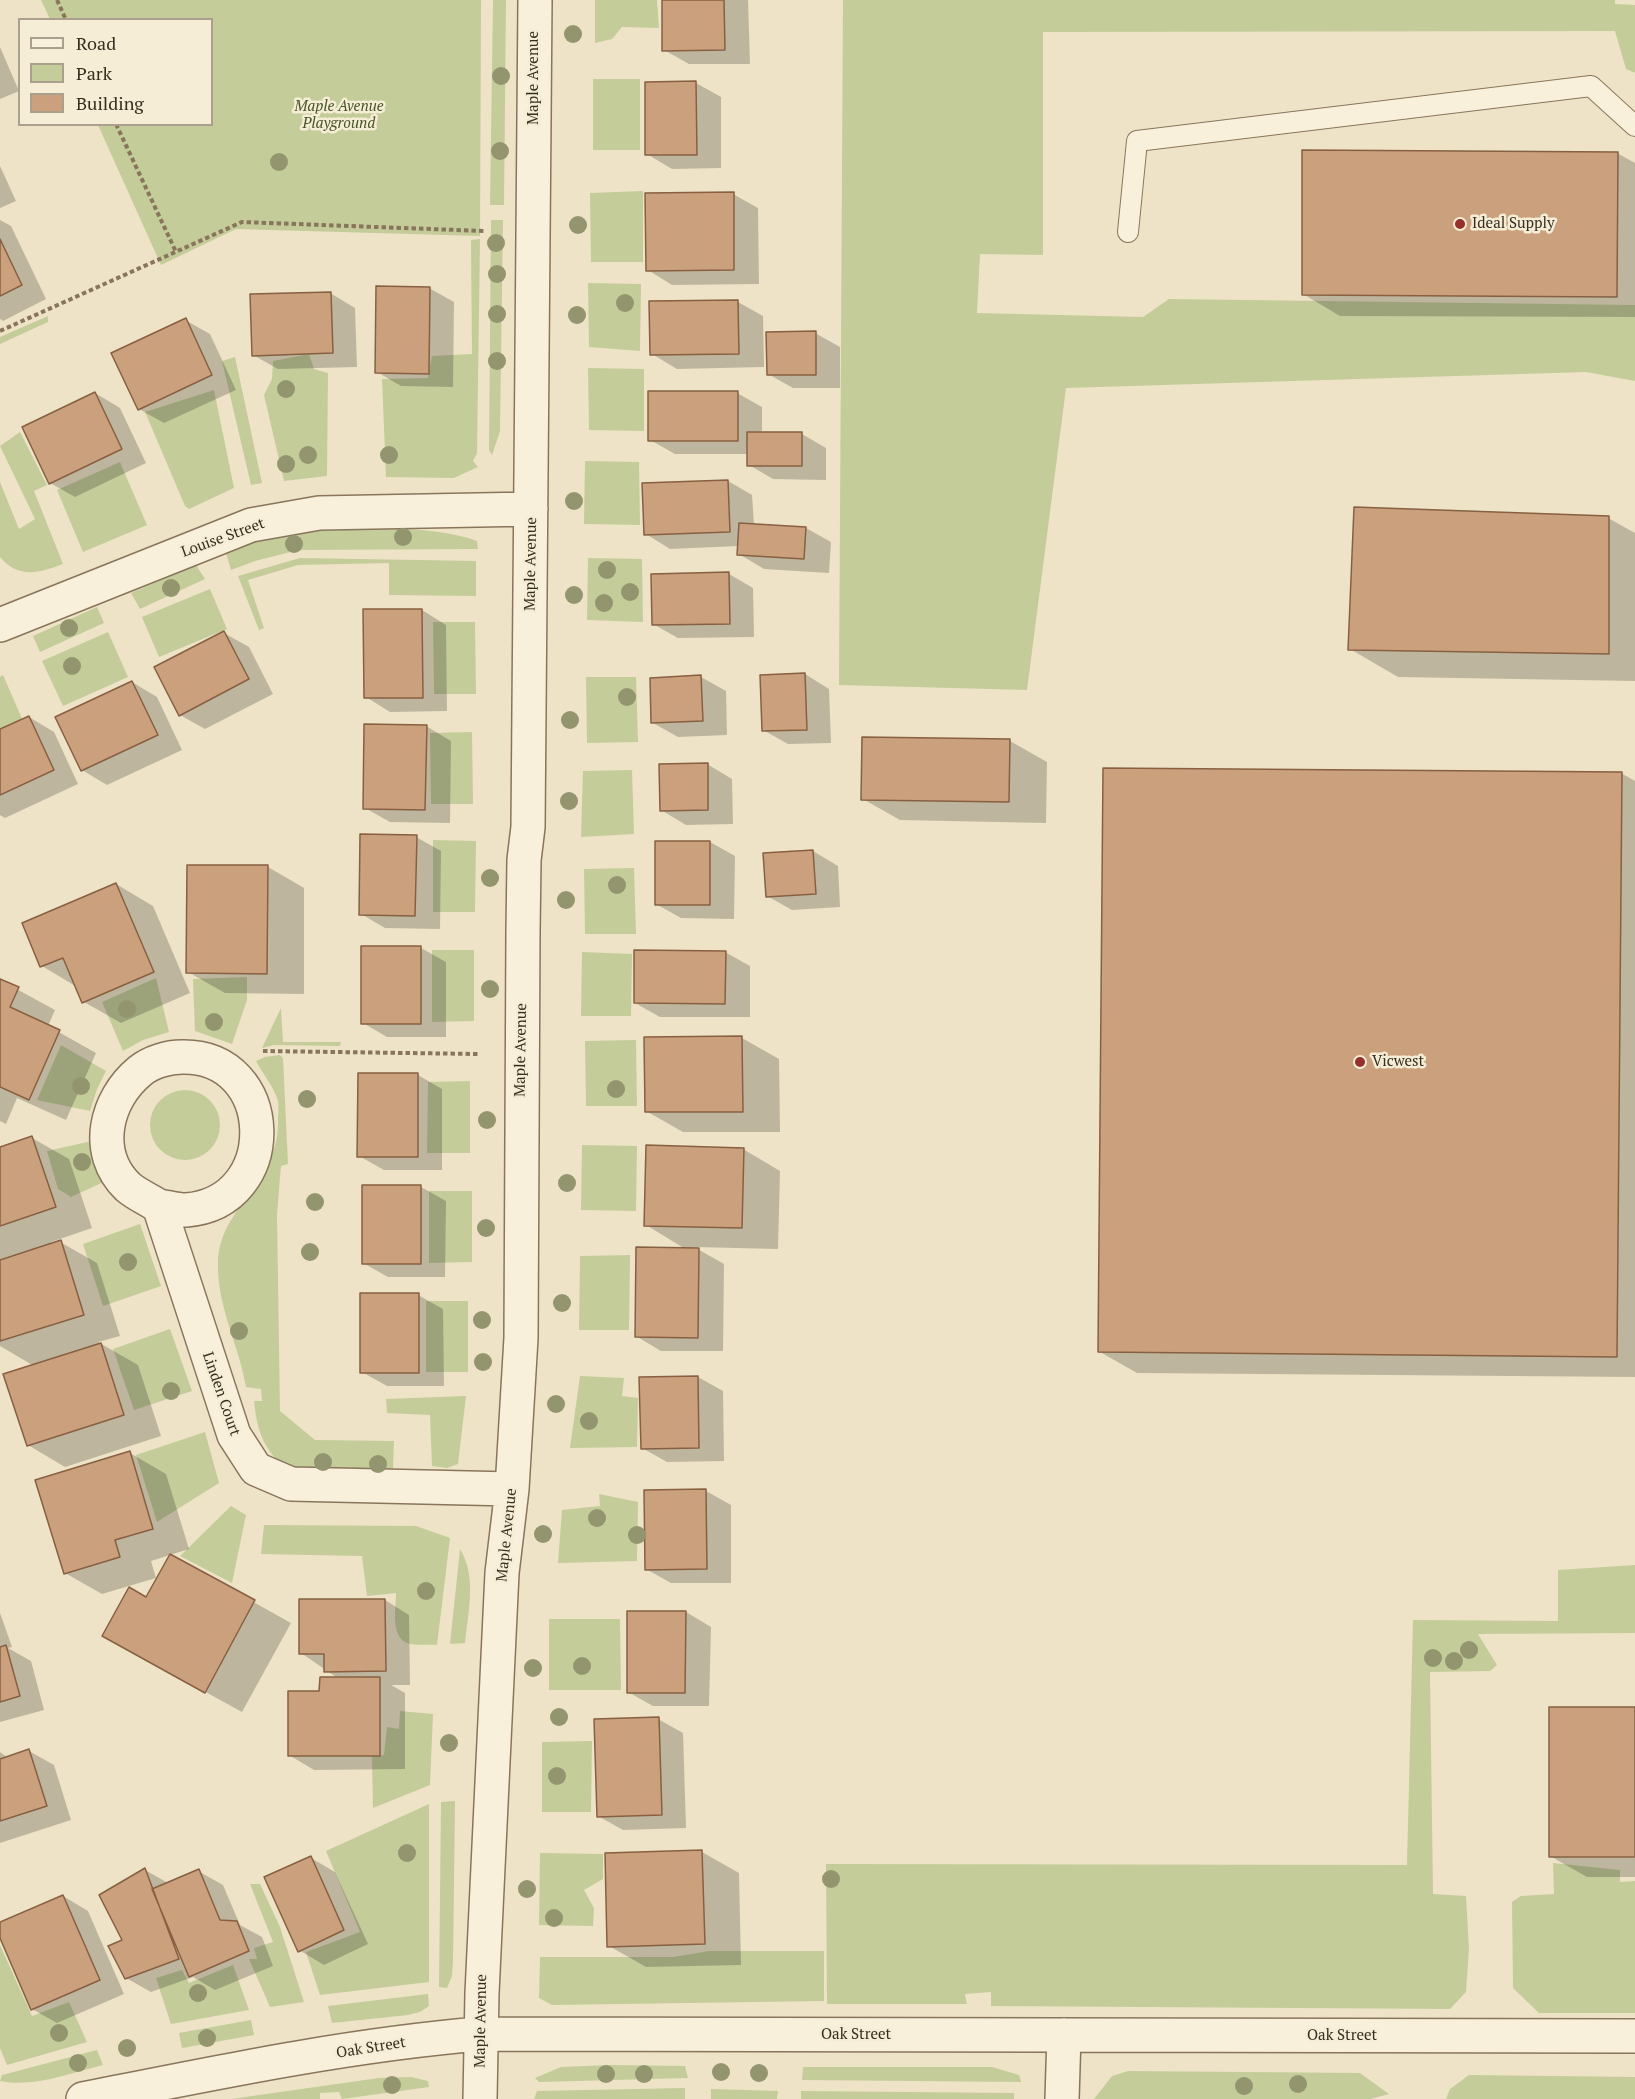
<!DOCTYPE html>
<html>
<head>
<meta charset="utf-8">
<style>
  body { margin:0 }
  #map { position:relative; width:1635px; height:2099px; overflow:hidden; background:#eee3c6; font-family:"PT Serif",serif }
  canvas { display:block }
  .legend { position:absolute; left:18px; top:18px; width:195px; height:108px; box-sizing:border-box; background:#f5edd6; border:2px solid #aaa08d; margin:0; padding:8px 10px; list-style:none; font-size:18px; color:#392d20 }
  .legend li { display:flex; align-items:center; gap:12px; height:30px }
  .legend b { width:30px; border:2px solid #aaa08d }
</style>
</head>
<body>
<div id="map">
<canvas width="1635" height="2099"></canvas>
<ul class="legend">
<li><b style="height:8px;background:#f8f0da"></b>Road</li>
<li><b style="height:16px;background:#c4cc9a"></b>Park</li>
<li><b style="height:16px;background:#cba07d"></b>Building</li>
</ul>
</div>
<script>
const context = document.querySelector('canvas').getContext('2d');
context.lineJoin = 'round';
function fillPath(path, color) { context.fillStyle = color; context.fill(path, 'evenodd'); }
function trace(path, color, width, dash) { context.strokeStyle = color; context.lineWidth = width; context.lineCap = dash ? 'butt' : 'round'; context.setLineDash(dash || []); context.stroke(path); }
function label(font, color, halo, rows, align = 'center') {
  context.font = font + ' "PT Serif",serif'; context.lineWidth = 5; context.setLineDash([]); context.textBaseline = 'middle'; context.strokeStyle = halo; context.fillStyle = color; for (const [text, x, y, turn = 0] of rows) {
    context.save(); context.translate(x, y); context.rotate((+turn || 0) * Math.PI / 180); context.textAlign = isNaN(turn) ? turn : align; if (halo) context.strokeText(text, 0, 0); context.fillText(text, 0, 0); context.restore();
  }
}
const green = new Path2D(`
  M41 0H481L480 236 236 229 161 265 98 125 212 124V20L50 19Z
  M493 0H506L504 205H490Z
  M595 0H657L659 28 622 27 612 39 595 43Z
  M843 0H1615V4L1635 5V73L1626 69 1615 31 1043 32V255L980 254 977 313 1143 317 1169 299 1635 305V381L1586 372 1066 388 1027 690 839 685Z
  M593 79H640V150H593Z
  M643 191V262H591L590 193Z
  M491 220H503L500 431 492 455 489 450Z
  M480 239 477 453 473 461 478 467 454 478 386 477 382 379 428 378 432 356 472 354 471 240Z
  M588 283 641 284 640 351 589 347Z
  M48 316V322L0 344V337Z
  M309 354 314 369 328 373 327 476 284 481 264 395 272 379 273 361Z
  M235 357 262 483 251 485 222 361Z
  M588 368 644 369V431L589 430Z
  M214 390 234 488 189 509 185 506 145 412Z
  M20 432 47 485 34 491 63 564C39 573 18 579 0 557V482L19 529 35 519 0 446Z
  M585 461 639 462 640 525 584 524Z
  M120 462 147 525 83 552 57 490Z
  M311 531C365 530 425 523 477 541L478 549 298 550 255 561 231 570 226 553 263 538Z
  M300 558 476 561V596L389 595V563L298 565 248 580 264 628 259 630 238 576Z
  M588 558 642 559 643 622 587 620Z
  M196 565 205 579 140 609 131 593Z
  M210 589 227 629 159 657 142 617Z
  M97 607 104 623 40 652 33 636Z
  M433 622H475L476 694H434Z
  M108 632 128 677 63 706 42 661Z
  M3 675 23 721 0 731V677Z
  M586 677H636L638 742 587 743Z
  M472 732 473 804H431L430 733Z
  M632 770 634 834 581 837 583 771Z
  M433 840 476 841 475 912H433Z
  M634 868 636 934H585L584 869Z
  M432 950H474V1021L432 1022Z
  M582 952 632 954 631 1016H581Z
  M247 977V1000L232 1044 195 1031 193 979Z
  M156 978 169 1032 143 1040 123 1051 102 1002Z
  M281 1008 283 1042H341L340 1046 274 1045 262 1048Z
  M636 1040 637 1106H586L585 1041Z
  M61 1045 106 1071 97 1089 90 1111 37 1100Z
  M280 1055 283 1058 288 1164 281 1166 277 1214 280 1411 315 1440 394 1441 393 1470H290C264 1453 257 1431 254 1401H262L261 1389 246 1387C239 1345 217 1307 218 1263 219 1206 280 1184 278 1119 278 1114 279 1107 278 1101 274 1087 263 1074 256 1061L265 1057Z
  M470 1081V1153H427L428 1082Z
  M150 1125a35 35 0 1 1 70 0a35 35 0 1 1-70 0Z
  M92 1141 108 1180 71 1197 58 1189 47 1151Z
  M582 1145 637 1146 636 1211 581 1210Z
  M429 1191H472V1262L429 1263Z
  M140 1224 161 1286 103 1306 83 1244Z
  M630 1255 629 1330H579L580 1256Z
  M426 1301H468V1372H426Z
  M170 1329 192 1391 134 1410 113 1349Z
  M580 1376 624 1378 622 1396 638 1398 637 1447 570 1448Z
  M466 1396 458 1464 447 1468 432 1466 430 1415 387 1413 386 1399Z
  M205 1432 219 1483 157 1522 136 1455Z
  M599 1494 638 1502 637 1561 558 1563 562 1510 600 1506Z
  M231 1506 246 1515 232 1583 180 1556Z
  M264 1525 416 1526 450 1538 437 1645C428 1644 415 1646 407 1643 390 1636 396 1607 396 1593L367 1596 362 1556 261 1554Z
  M460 1549C477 1577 468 1611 465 1643L450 1644Z
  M1635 1565V1633L1478 1634 1497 1665 1490 1671 1430 1672 1433 1894 1466 1896 1469 1949 1466 1992 1450 2009 991 2006V1992L965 1994 967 2004H827L826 1864 1407 1865 1413 1620 1558 1621V1570Z
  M549 1619H620L621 1690H549Z
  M400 1711 433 1714 430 1785 373 1808 372 1757 384 1755 387 1727 399 1729Z
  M592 1741 591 1812H542V1742Z
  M455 1801 453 1962 452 1976 447 1988 439 1987 441 1802Z
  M429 1804V1982L320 1995 306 1952 360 1932 326 1851Z
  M540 1853 603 1854V1879L584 1890 594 1908 593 1926 539 1925Z
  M1553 1863 1620 1870V1882L1635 1881V2013H1539L1513 1988 1512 1902 1521 1896 1554 1894Z
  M250 1884H260L280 1927 304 2002 270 2007 249 1959H257L254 1948 273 1942Z
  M0 1945 32 2016 69 2002 87 2042 7 2065 0 2048Z
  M709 1951H824V2001L552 2005 539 1998 540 1957H673Z
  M233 1965 249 2010 171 2024 156 1978 182 1970 189 1983Z
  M428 1994 429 2006 420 2012 408 2015 332 2023 328 2006Z
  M251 2020 254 2035 182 2048 179 2033Z
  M97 2050 103 2065C70 2073 34 2088 0 2081L2 2075Z
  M611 2065 685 2066 688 2078 539 2082 535 2078 561 2067Z
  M803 2067H992L1019 2075 1021 2082 802 2080Z
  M1128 2071 1360 2073 1389 2094 1371 2099H1094L1112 2076Z
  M1469 2075 1635 2077V2099H1446L1450 2089Z
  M411 2077 428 2081 429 2087 342 2099 339 2092 320 2093V2099H231L379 2078Z
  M685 2088V2099H534L537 2091Z
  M711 2089 778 2091 777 2099H711Z
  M801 2091 1014 2093V2099H801Z`);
const shadow = new Path2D(`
  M663 0H748L750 64H689L664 50Z
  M0 47 19 91 0 99Z
  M696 83 721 97V168L672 169 647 154Z
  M1617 153 1635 163V317L1340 316 1303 294Z
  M0 166 16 201 0 208Z
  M733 194 758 208 759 284 672 285 648 270Z
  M0 220 11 226 46 299 3 321 0 319Z
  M429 288 454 302 453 387 401 386 377 372Z
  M330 293 355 308 357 367 278 369 253 355Z
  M738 302 763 316 764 367 677 369 652 354Z
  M185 320 210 334 236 390 164 423 139 409Z
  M815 333 840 347V388H793L768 374Z
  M95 393 120 408 146 463 75 497 50 483Z
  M737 393 762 407V434H802L826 448V480L773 479 749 465V454H675L650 440Z
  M728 481 752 495 754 525 806 528 831 542 829 573 764 569 739 554V546L670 549 646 534Z
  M1608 518 1635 533V681L1398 677 1350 649Z
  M729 574 753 588 754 637 678 638 653 624Z
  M422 610 446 625 447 711 390 712 366 697Z
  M224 633 249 647 273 694 205 729 180 715Z
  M805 674 829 689 831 743 788 744 763 730Z
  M701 677 726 691 727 735 678 737 653 723Z
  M132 682 157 697 182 750 107 785 82 770Z
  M29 717 54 732 78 784 5 818 0 815V731Z
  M426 726 451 741 450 823 390 822 365 808Z
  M1010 741 1047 762 1046 823 900 820 863 799Z
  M707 764 732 779 733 824 686 825 661 810Z
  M1621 773 1635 781V1377L1137 1373 1100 1352Z
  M416 837 441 851 440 929 385 928 361 914Z
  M710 842 735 856 734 919 681 918 656 904Z
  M813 851 838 866 840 907 792 910 767 896Z
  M268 867 304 888V994L225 993 188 972Z
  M116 884 153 906 190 993 121 1023 84 1002 77 987 42 966Z
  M421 948 446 962V1037H387L363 1023Z
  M725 952 750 966V1017H660L635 1003Z
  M0 980 55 1010 48 1026 96 1053 66 1120 17 1098 6 1124 0 1121Z
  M742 1038 779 1059 780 1132H683L646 1111Z
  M418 1075 442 1089V1170H384L359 1156Z
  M32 1138 69 1159 92 1228 51 1242 52 1245 60 1242 97 1263 120 1336 98 1342 138 1365 161 1436 65 1467 28 1445 34 1366 0 1346V1148Z
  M743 1149 780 1171 778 1249 694 1247 724 1264 723 1351H661L636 1336 687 1250 646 1225Z
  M421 1187 446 1201 445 1277H388L363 1263Z
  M418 1295 443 1309 444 1386H387L362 1372Z
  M698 1377 723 1391 724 1461 667 1462 642 1448Z
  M130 1453 166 1474 189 1549 151 1561 156 1578 102 1594 65 1573Z
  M706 1491 731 1505V1583H671L646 1569Z
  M171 1556 291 1623 242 1712 140 1656Z
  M385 1600 409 1615 410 1685H391L405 1693V1769L314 1770 289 1755 321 1693 339 1679 301 1653Z
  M686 1612 711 1627 709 1706H653L628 1692Z
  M0 1613 12 1647 8 1648 31 1661 44 1710 0 1722Z
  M1635 1709V1877H1587L1550 1856Z
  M658 1719 683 1733 686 1828 623 1830 598 1816Z
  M29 1751 54 1765 71 1820 0 1843V1752L8 1758Z
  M702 1852 739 1873 741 1965 646 1967 609 1946 606 1854Z
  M311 1858 335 1872 368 1944 324 1965 299 1950Z
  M145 1870 168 1883 198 1871 223 1885 240 1925 262 1937 273 1966 215 1990 193 1977 151 1992 126 1978 124 1940Z
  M63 1896 88 1911 124 1994 57 2023 32 2009 0 1934V1924Z`);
const building = new Path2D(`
  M662 0H724L725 50 662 51Z
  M696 81 697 155H645V82Z
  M1302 150 1618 152 1617 297 1302 295Z
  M734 192V270L646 271 645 193Z
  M0 239 22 285 0 296Z
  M376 286 430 287 429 374 375 373Z
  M331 292 333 353 252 356 250 294Z
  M738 300 739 354 650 355 649 301Z
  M186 318 212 375 138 410 111 353Z
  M816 331V375H767L766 332Z
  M648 391H738V441H648Z
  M95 392 122 449 49 484 22 427Z
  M747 432H802V466H747Z
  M728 480 730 532 644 535 642 483Z
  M1354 507 1609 516V654L1348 650Z
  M739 523 806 527 804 559 737 555Z
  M729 572 730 624 652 625 651 574Z
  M363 609H422L423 698H364Z
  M224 631 249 679 179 716 154 667Z
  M805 673 807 730 762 731 760 675Z
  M701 675 703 721 651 723 650 678Z
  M132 681 158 735 81 771 55 717Z
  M29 716 54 770 0 795V729Z
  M364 724 427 725 425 810 363 809Z
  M862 737 1010 739 1009 802 861 800Z
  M708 763V810L660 811 659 764Z
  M1103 768 1622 772 1617 1357 1098 1352Z
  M360 834 417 835 415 916 359 915Z
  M655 841H710V905H655Z
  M813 850 816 894 766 897 763 853Z
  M187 865H268L267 974 186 973Z
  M116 883 154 972 82 1003 63 958 40 967 22 923Z
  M361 946H421V1024H361Z
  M634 950 726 951 725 1004 634 1003Z
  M0 979 19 987 10 1007 60 1030 29 1100 0 1087Z
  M742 1036 743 1112H645L644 1037Z
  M358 1073H418V1157H357Z
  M32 1136 56 1207 0 1226V1147Z
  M646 1145 744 1148 742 1228 644 1226Z
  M362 1185H421V1264H362Z
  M61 1240 84 1315 0 1341V1260Z
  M636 1247 699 1248 698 1338 635 1337Z
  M360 1293H419V1373H360Z
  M101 1343 124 1415 27 1446 3 1374Z
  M698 1376 699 1448 641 1449 639 1377Z
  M130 1451 153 1529 115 1540 120 1557 64 1574 35 1480Z
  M706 1489 707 1569 645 1570 644 1490Z
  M170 1554 255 1600 205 1693 102 1636 129 1587 146 1597Z
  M299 1599H385L386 1671 324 1672V1654H299Z
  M627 1611H686L685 1693H627Z
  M6 1645 20 1696 0 1702V1647Z
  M320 1677H380V1756H288V1691H319Z
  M1549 1707H1635V1857H1549Z
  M659 1717 662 1815 597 1817 594 1719Z
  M29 1749 47 1806 0 1821V1759Z
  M702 1850 705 1944 607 1947 605 1853Z
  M311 1856 344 1930 298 1952 264 1877Z
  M145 1868 179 1959 125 1979 108 1946 122 1940 99 1895Z
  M199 1869 220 1920 237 1921 249 1951 189 1977 152 1889Z
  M63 1895 100 1980 31 2010 0 1938V1922Z`);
const path = new Path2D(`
  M57 0 66 20
  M116 124 176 252
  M0 331 242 222 484 231
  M263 1051 478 1054`);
const lane = new Path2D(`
  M1128 232 1137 141 1591 86 1635 126`);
const street = new Path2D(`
  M0 625 251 525 319 513 531 509
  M159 1206C167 1207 177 1210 186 1210 283 1203 279 1055 182 1057 168 1057 151 1062 140 1071 106 1099 92 1152 128 1187 136 1194 149 1200 159 1206L234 1435 256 1469 291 1484 512 1489
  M83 2099C214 2073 347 2045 480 2034L1635 2036
  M480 2099 482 1993 502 1573 512 1489 521 1338 523 931 524 860 528 827 535 0
  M1062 2099 1064 2035`);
const trees = [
  [573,34],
  [501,76],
  [500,151],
  [279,162],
  [578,225],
  [496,243],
  [497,274],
  [625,303],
  [497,314],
  [577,315],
  [497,361],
  [286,389],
  [308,455],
  [389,455],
  [286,464],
  [574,501],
  [403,537],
  [294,544],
  [607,570],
  [171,588],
  [630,592],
  [574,595],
  [604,603],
  [69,628],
  [72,666],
  [627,697],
  [570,720],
  [569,801],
  [490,878],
  [617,885],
  [566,900],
  [490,989],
  [127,1009],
  [214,1022],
  [81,1086],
  [616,1089],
  [307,1099],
  [487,1120],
  [82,1162],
  [567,1183],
  [315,1202],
  [486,1228],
  [310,1252],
  [128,1262],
  [562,1303],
  [482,1320],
  [239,1331],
  [483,1362],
  [171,1391],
  [556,1404],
  [589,1421],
  [323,1462],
  [378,1464],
  [597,1518],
  [543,1534],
  [637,1535],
  [426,1591],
  [1469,1650],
  [1433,1658],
  [1454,1661],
  [582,1666],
  [533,1668],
  [559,1717],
  [449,1743],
  [557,1776],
  [407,1853],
  [831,1879],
  [527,1889],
  [554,1918],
  [198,1993],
  [59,2033],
  [207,2038],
  [127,2048],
  [78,2063],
  [721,2072],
  [759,2073],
  [606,2074],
  [644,2074],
  [1298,2084],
  [392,2085],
  [1244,2086]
];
const markers = [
  [1460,224,6,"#97302d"],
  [1360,1062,6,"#97302d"]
];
const streetNames = [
  ["Maple Avenue",534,78,-90],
  ["Louise Street",223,538,-20],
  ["Maple Avenue",531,564,-89],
  ["Maple Avenue",521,1050,-89],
  ["Linden Court",221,1394,71],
  ["Maple Avenue",507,1535,-84],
  ["Maple Avenue",481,2021,-89],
  ["Oak Street",856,2035],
  ["Oak Street",1342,2036],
  ["Oak Street",371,2048,-9]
];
const parkNames = [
  ["Maple Avenue",339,107],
  ["Playground",339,124]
];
const poiNames = [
  ["Ideal Supply",1472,224],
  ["Vicwest",1372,1062]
];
fillPath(green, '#c4cc9a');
fillPath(shadow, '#0003');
fillPath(building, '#cba07d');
trace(building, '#876042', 1.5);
trace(lane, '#89755c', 22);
trace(street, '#89755c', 36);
trace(path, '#89755c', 4, [4.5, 3]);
trace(lane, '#f8f0da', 20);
trace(street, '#f8f0da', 33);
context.fillStyle = '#93956f';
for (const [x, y] of trees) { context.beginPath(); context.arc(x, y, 9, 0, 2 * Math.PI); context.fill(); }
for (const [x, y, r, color] of markers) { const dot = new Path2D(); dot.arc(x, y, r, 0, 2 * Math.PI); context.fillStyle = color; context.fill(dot); trace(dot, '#f5edd6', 2); }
label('15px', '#392d20', '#f5edd6', streetNames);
label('italic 15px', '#485527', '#f5edd6', parkNames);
label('15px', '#392d20', '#f5edd6', poiNames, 'left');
</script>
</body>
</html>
